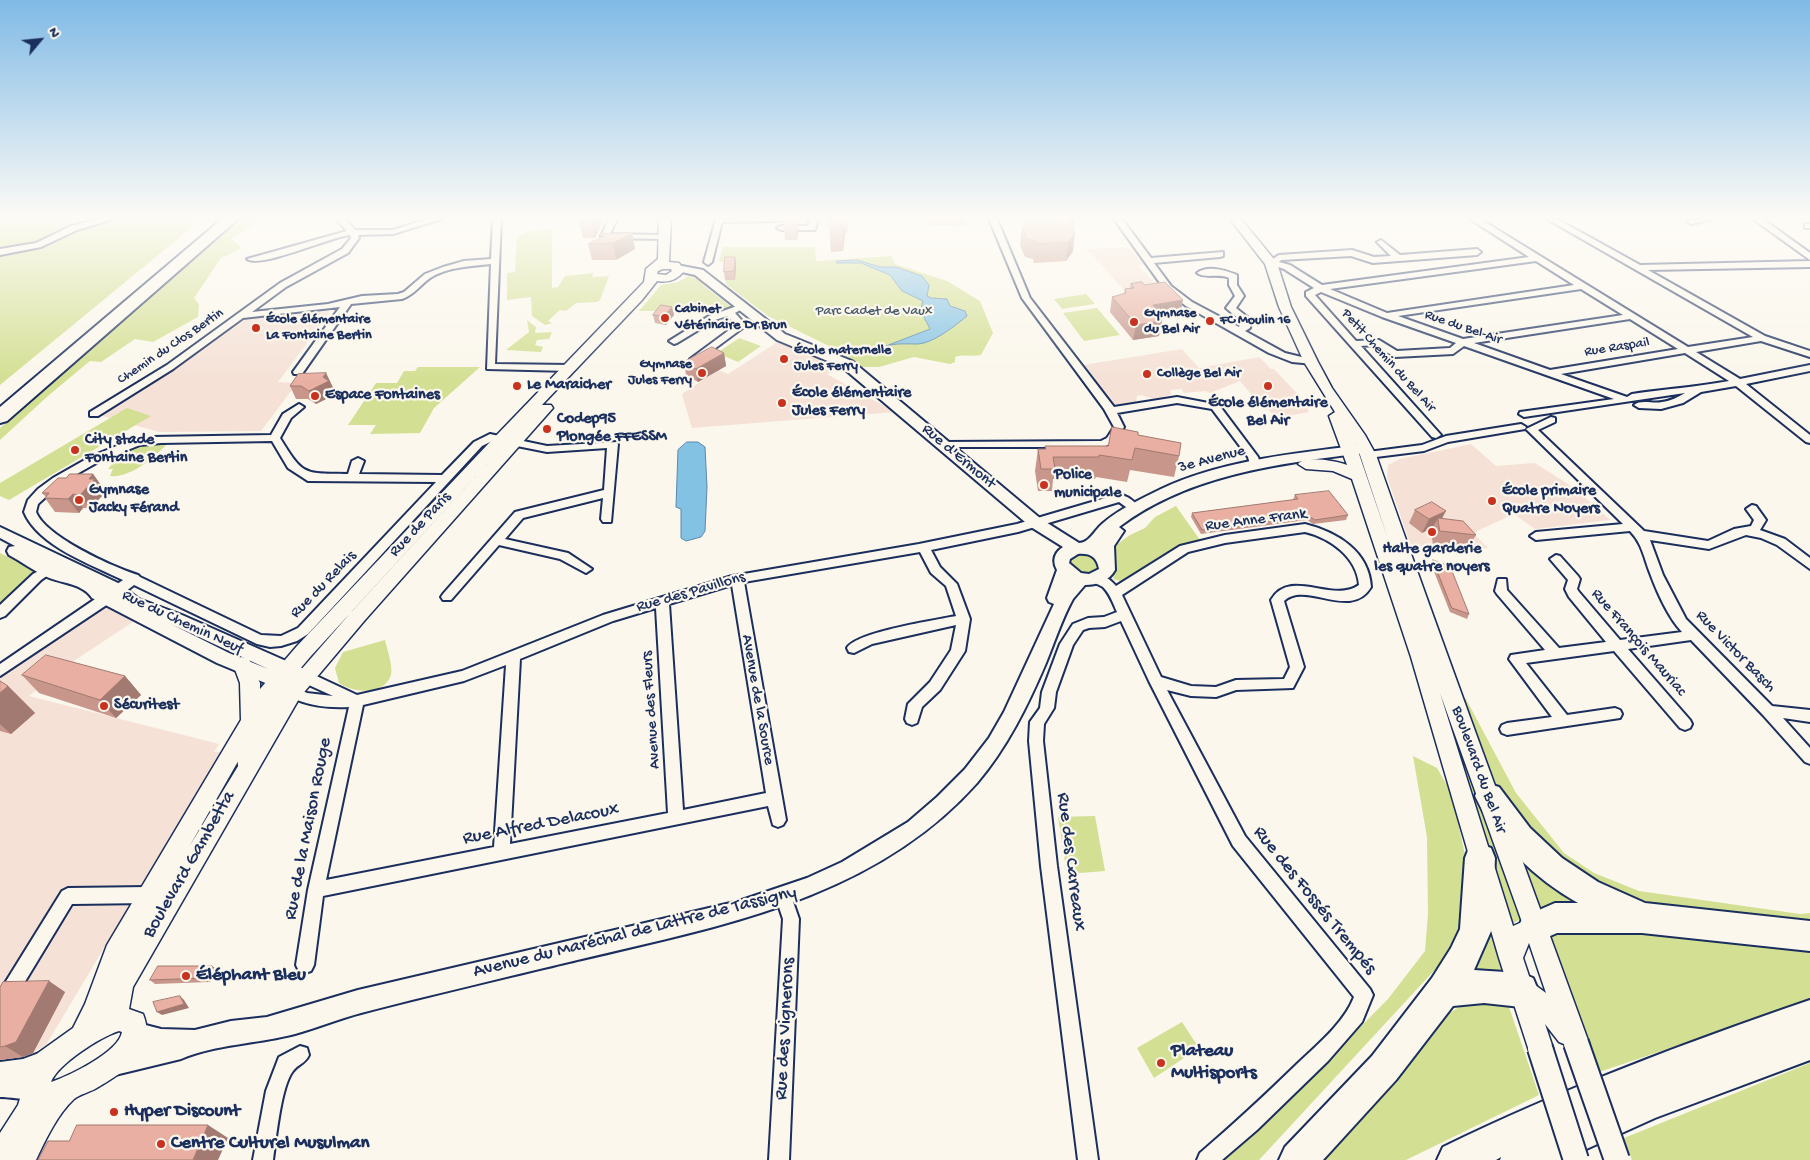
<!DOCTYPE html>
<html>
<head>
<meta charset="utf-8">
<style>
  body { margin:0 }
  #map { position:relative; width:1810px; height:1160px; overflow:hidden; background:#fbf7ec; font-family:"Gochi Hand",sans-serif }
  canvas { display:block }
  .north { position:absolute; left:15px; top:15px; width:50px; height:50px; -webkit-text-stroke:4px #fbf7ec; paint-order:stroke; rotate:62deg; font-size:14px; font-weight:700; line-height:20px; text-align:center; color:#1b2f5e }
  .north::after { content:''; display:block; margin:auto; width:18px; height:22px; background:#1b2f5e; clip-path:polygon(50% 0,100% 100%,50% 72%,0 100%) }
</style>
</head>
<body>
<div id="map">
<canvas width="1810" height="1160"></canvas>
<div class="north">N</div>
</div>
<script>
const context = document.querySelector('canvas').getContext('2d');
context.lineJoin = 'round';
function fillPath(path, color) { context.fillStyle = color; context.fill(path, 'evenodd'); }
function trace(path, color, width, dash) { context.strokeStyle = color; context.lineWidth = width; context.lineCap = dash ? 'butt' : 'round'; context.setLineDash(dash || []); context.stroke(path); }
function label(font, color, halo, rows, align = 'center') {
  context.font = font + ' "Gochi Hand",sans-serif'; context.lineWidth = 4.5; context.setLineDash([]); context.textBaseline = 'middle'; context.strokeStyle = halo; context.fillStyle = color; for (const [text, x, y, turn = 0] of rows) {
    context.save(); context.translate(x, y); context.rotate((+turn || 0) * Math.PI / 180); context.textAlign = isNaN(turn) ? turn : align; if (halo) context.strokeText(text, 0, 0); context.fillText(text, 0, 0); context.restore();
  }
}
const built = new Path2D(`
  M1128 247 1144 264 1138 266 1157 285 1124 290 1087 249Z
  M327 310 330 312 278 382 297 383 261 431 159 432 99 415 239 321Z
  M779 341 838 368 827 374 895 412 692 428 682 394 718 370 728 374Z
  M1182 349 1199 368 1259 357 1271 369H1274L1305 402 1309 412 1277 418 1268 409 1265 410 1240 381 1210 393 1205 391 1184 393 1181 389 1171 390V395L1154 399 1141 395 1137 396 1136 402 1117 405 1111 403 1083 365Z
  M1471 444 1496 466 1535 463 1574 488 1610 520 1535 529 1514 514 1477 531 1475 535 1488 548 1435 553 1411 546 1387 477 1388 465 1400 459Z
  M104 595 145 614 57 672 29 696 219 744 214 752H221L46 1045 20 1061 0 1063V669Z`);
const green = new Path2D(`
  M0 219H202L0 385Z
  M241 219H262L231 239 242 248 221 258 194 298 199 304 198 317 153 342 135 339 101 362 90 361 49 395 0 440V428Z
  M552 229V288L558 287 565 276 594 273 592 277 609 276 600 300 597 302 576 303 566 311 560 310 548 321 552 323 545 325 532 316 531 297 507 300V273L515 272 517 237 530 231Z
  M723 247H815L816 261 892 256 895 264 947 281 980 301 993 333 981 355C972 357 963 354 955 357V362L950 364 914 357 879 367H861L839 351 768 316 727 285 725 280 727 262H719Z
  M689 276 705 282 702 284 731 307 721 311H639L661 285 678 282Z
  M1086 294 1095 304 1062 309 1054 299Z
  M1097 308 1120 335 1084 341 1063 313Z
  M527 320 536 327 535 333 552 332 549 339 537 340 535 345 543 347 541 352 506 350 529 332Z
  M739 338 761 346 738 362 717 353Z
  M418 367H480L434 408 420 433 370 434 376 425H348L376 383H397L404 371H415Z
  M127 408 151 416 9 500 0 496V483Z
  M160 442 168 443C155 457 131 478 110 476L113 469H108L114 462 111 458C126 447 142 445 160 442Z
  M1176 506 1200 540C1167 548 1150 562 1124 582L1113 579C1116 567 1112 560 1112 548L1130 535 1145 528 1155 517Z
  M1083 552 1097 558 1099 569 1092 573H1081L1070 565 1071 557Z
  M0 553 33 569V574L0 607Z
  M385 640C387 649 393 665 391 675 384 696 353 693 339 683L335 668 343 652Z
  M1427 654 1522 918 1509 926Z
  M1461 697 1466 699 1516 793 1564 853 1594 873 1639 891 1800 914 1810 913V926L1659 909 1592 887 1500 801Z
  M1413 756 1437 768 1452 794 1471 883 1467 935 1259 1160H1210L1278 1110 1388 999 1425 951 1428 914 1427 837Z
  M1095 816 1105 871 1067 874 1058 817Z
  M1517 846 1603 908 1539 911Z
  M1485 918 1503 971 1499 976 1471 977Z
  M1578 926 1810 943V1001L1599 1072 1547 933Z
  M1497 998 1509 1007 1539 1095 1406 1160H1313L1445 1016 1467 1002Z
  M1182 1022 1199 1048 1154 1078 1137 1048Z
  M1810 1063V1160H1632L1624 1138Z`);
const water = new Path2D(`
  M837 261 857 260 880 267H896L922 276 929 285 927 296 931 298 947 299 950 306 965 311 967 316C955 326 932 344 917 344 906 344 897 343 886 346L930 329C926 320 918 311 923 301L902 291 890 275 861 263H837Z
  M687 442H698L705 447 707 487 705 531 701 537 686 541 681 538V509L676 507 678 450Z`);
const minor = new Path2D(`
  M99 219H113L77 230 41 247 0 255V249L36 243 71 226Z
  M336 219H345L355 230H393L428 219H442L393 234 358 235 359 238 348 253 286 287 252 312 328 304 362 296 398 294 404 292 425 274 443 267 464 261 491 259 493 219H501L495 364 570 365 575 368 570 371 487 369 491 264C471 266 447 267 430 278 420 285 414 295 402 299L351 304 302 374H294L293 372 340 307 243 318 173 369 98 416H90V412L167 365 280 283 342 249 351 238 350 235C330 237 260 269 247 259L347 231Z
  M609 219H617L610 234 664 235 668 237 664 239 602 238 601 236Z
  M716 219H784L780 221 722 222 712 262 708 265 704 262Z
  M810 219H818L815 230H781L777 228 781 226H808Z
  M989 219H997L1030 298 1114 407 1177 397 1219 405 1258 457 1261 466 1259 468H1251L1248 457 1212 409 1177 403 1117 413 1124 427 1115 442 1103 447H940L939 445 940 443 944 442 1101 441 1107 438 1114 427 1104 409 1022 298Z
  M1114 219H1122L1151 258 1223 252V256L1220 257 1154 263 1171 286 1192 302 1239 327 1241 321 1226 308 1235 296 1229 285V278C1219 273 1205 279 1197 273 1207 265 1226 270 1237 275V285L1244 296 1236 308 1251 320 1250 328 1245 331 1285 353 1314 360V364L1292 362 1269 353 1186 306 1165 290Z
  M1470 219H1480L1688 347 1753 337 1547 219H1557L1640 265 1810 261V267L1648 270 1765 336 1810 351V357L1761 341 1696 352 1740 379 1810 365V371L1746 384 1810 435V443L1806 442 1736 386 1701 392 1683 403 1661 409 1639 408 1634 405C1641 399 1653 404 1662 402 1671 401 1678 397 1685 393L1524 417 1519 414 1520 412 1614 399 1464 346 1453 354 1395 357 1374 345 1361 346 1441 435 1436 438 1432 437 1306 296V292L1314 288 1284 269 1267 263 1279 255 1352 250 1374 257 1391 256 1377 242 1381 240 1400 255 1477 249 1481 252 1477 255 1373 263 1351 256 1281 260 1279 262 1290 265 1322 285 1529 257ZM1536 261 1574 285 1387 313 1330 289ZM1581 289 1623 315 1463 339 1398 316ZM1321 292 1382 317 1456 343 1450 348 1397 351 1379 340 1356 341 1315 295ZM1630 319 1678 349 1550 370 1474 343ZM1685 353 1729 381C1697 387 1665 389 1632 394L1627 397 1561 374Z
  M1693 219H1713L1691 224 1687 222Z
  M1753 219H1763L1810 253V260Z
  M1805 224H1810V228H1805Z
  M737 306 742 309 735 313 746 325 744 327 698 361 695 362 690 359 736 325 727 316 715 320 677 343 674 344 669 341 709 316Z
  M299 404 304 407 291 418 280 438C304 477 304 473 348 474L352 461 358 458 364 461 359 474 442 475 474 442 490 434 547 446 617 442 618 444 611 522H603L601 519 603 498 523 518 505 539 568 553 592 569 586 573 560 559 499 545 451 600H443L441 597 443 594 515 512 604 490 607 448 547 452 492 441 482 446 308 634 297 641 281 646 270 647 257 644 134 585 120 596 0 676V664L123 580C92 565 38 546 24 512L28 500 38 489 53 478 90 457 124 443 153 437 271 435 283 414ZM272 441 288 468 308 481 436 482 298 628 281 636 261 635 140 577 138 575C113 567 46 537 36 512L38 504 61 483 98 462 140 445 161 443Z
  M1551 417 1555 418V422L1538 430 1644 531 1708 541 1734 529 1751 526 1754 520 1746 509 1752 505 1756 506 1766 520 1760 530 1785 539 1810 558V569L1777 545 1761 538 1746 535 1709 549 1650 540 1663 575 1686 619 1772 706 1810 710V722L1783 718 1810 748V764L1805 762 1763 715 1691 640 1628 649 1690 720 1692 724 1690 728 1685 730 1680 728 1614 651 1526 663 1567 715 1615 708 1620 710 1622 714 1620 718 1507 735 1502 733 1500 729 1502 725 1507 723 1552 717 1509 659 1511 655 1545 650 1497 594 1495 591 1498 579H1506L1507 590 1559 648 1606 642 1569 597 1565 589 1568 580 1550 559 1556 555 1560 556 1578 576 1580 579 1577 589 1579 592 1620 640 1682 632C1668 617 1657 592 1650 573 1644 558 1642 543 1630 531L1536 540 1530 536 1536 532 1623 524 1526 429Z
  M1521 424 1526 427 1525 429 1448 442 1424 451 1368 458 1363 455 1368 452 1422 445 1446 436Z
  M1119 494C1128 497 1133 499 1138 507L1135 514H1127L1126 507 1119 502 1018 532 931 550 940 567 957 584 970 619 965 651 940 690 922 707 917 723 912 725 907 723 905 719 908 704 930 682 951 650 956 625 872 644 854 653 849 652 847 648C856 632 936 620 956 616L946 586 931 573 920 552 744 582 786 820 783 825 778 827 773 825 768 806 323 896 314 965 311 971 305 973 299 971 296 965 308 890 349 707C327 708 308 706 288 696L285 685 287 681 292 680 297 681 299 689 307 693 333 696 300 681 298 677 300 673H310L357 695 462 671 603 615 732 576 919 544 1017 524ZM732 585 766 793 683 810 669 604ZM656 608 668 813 510 844 520 659 613 621ZM506 665 494 847 326 880 363 705 464 681Z
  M1305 524C1337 532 1369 551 1371 587 1351 621 1305 580 1284 601L1304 667 1293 688 1236 690 1216 697 1191 696 1167 690 1245 836 1370 989 1373 995 1362 1022 1328 1061 1257 1130 1222 1160H1197L1200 1153C1234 1124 1265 1095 1297 1064 1317 1045 1344 1023 1354 997L1233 846 1149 681 1121 621 1105 627 1089 628 1083 630 1073 645 1056 692 1054 708 1044 724 1043 741 1057 866 1098 1160H1078L1041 866 1029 741 1030 722 1040 708 1042 692 1060 644 1073 624 1088 618 1104 617 1117 612C1113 603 1110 594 1103 587 1098 584 1093 583 1090 578L1092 575C1101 572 1110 579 1116 586L1180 546 1225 535ZM1305 532C1330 538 1357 557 1359 585 1332 604 1290 567 1271 600L1290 667 1284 679 1236 680 1216 687 1191 686 1161 677 1122 595 1188 552 1225 543Z
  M55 562 61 566 41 580 5 616 0 618V605L33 574Z
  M149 887 155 890 157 895 155 900 149 903 72 904 6 1013 0 1016V991L62 891 68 888Z
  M784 890 790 893 799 919 789 1160H769L783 919 776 898 778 893Z
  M300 1046 307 1048 309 1055C305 1064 298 1064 293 1071 281 1086 276 1139 273 1160H253L266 1091 279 1057Z`);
const tertiary = new Path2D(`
  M677 265 703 270 785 334 852 361 1041 519 1079 543C1089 543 1095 530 1102 524 1119 509 1141 499 1161 489 1223 460 1296 453 1363 445L1370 449 1363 453C1278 464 1189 474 1119 527L1124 531 1114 546 1115 570C1109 581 1097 585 1085 585L1073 599C1062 619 1055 641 1046 663 1028 705 1007 748 977 783 872 901 715 927 569 962 499 979 430 995 361 1013 338 1019 317 1028 295 1034 257 1044 216 1044 181 1059L115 1075 106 1072 103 1063 106 1054 135 1046 126 1042 122 1034 126 1026 134 1022 161 1029 195 1030 231 1021 267 1017 358 990 739 901 807 878 842 862 908 822 937 797 965 769 989 738 1004 712 1054 604 1049 602 1047 598 1057 570C1052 561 1054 553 1063 547L1031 527 842 367 777 340 695 275 673 270V266ZM1078 554C1090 553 1097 557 1099 569L1089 574 1081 573 1069 563 1070 559Z
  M0 527 118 583 139 599 182 615 311 672 314 677 311 682 305 684 295 680 302 692 299 697 293 699 288 697 258 749 253 768 246 770 239 768C231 750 265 704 275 687L217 663 92 598C82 583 63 584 47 577 34 571 22 562 9 555L7 551 9 547 15 546 0 538ZM171 624 268 669 229 653Z
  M47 1050 55 1054 59 1062 55 1070 38 1078 45 1080 48 1089 45 1098C34 1102 13 1097 0 1097V1062L23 1059Z`);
const secondary = new Path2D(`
  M659 219H671L669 262 679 263 684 271C677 280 668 283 657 281L642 300 542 405H551L553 408 365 620 300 697 133 987 129 1009 143 1014C158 1051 123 1073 95 1089 89 1092 79 1095 74 1099 57 1115 46 1139 36 1160H0V1133L18 1105 29 1069 38 1053 73 1028 85 1004 107 945 241 720 240 683 233 664 235 659 242 657 249 659 260 683V689L297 646 490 442 644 282 646 269 658 259ZM663 269H671L672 271 666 275 657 274 658 271ZM519 429 353 610 286 687 189 847 272 702 311 656ZM119 1031 122 1032C119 1052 69 1076 51 1082 58 1064 100 1037 119 1031Z
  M1230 219H1241L1277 263 1291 307 1318 362 1332 388 1365 435 1376 455C1445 652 1518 847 1589 1043L1585 1052 1576 1056 1567 1052 1564 1044 1559 1042 1545 1024 1553 1048 1549 1057 1540 1061 1531 1057 1499 958 1411 657 1352 479 1333 471 1306 469 1298 464C1305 455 1337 461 1347 465L1329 416 1335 412 1304 362 1279 307 1265 264ZM1354 442 1360 455 1388 539 1358 451ZM1440 693 1522 922 1513 926ZM1529 943 1546 993 1531 982 1523 958Z`);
const motorway = new Path2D(`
  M222 219H238L7 421 0 423V407Z
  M1489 784 1499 787 1530 828 1562 858 1598 882 1645 903 1810 921V951L1642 933H1557L1534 943 1523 939 1518 928 1523 917 1555 903H1578C1535 879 1496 841 1475 796L1479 787Z
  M1480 844 1491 848 1495 858 1492 929 1474 970 1521 973 1533 978 1538 990 1533 1002 1521 1007 1484 1003 1453 1006 1396 1080 1323 1160H1279L1285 1147 1372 1056 1432 978 1451 948 1460 929 1465 858 1469 848Z
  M1810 1000V1060L1655 1118 1562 1160H1500L1501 1157 1496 1160H1437L1443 1147C1562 1089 1685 1043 1810 1000Z`);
const secondaryBridge = new Path2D(`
  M1576 1043 1617 1160
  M1540 1048 1576 1160`);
const wall = new Path2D(`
  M578 219H604L595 238H583Z
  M783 219H800V224H798V232L797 240H785Z
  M830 219H848L847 234H845L843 251 831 252 829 227Z
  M924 219H967L966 226 930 225Z
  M1047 219H1074L1073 229V251L1066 261 1034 263 1033 259 1025 257 1020 245 1022 227 1048 221Z
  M632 233 635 249 616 260H592L588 244 601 238 600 234Z
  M735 257 736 265 735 280H725L724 272Z
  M1131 284 1144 285 1180 316 1161 318 1162 321 1159 336 1133 340 1110 312 1112 297 1124 294 1125 289 1130 288Z
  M672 307 674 315 666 325 655 323 653 315Z
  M724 353 726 366 698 382 686 375 684 362Z
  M326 373 336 394 316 404 308 399H296L290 386Z
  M1138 435 1179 456 1174 477 1130 470 1127 482 1096 477 1095 479H1053L1052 491H1038L1035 471 1038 449H1045V446H1108Z
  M93 474 103 488 102 489 105 493 90 508H83L79 513 55 512 45 498 46 497 42 493 66 478Z
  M1295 495 1348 515 1346 520 1313 524 1307 520 1201 534 1191 517 1192 513 1293 500Z
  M1415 510 1442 518 1476 535 1468 548 1433 545 1431 531 1433 527 1422 533 1409 523Z
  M1433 560 1469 614 1467 619 1450 612 1431 564Z
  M22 675 125 676 141 695 116 718 39 693Z
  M0 681 8 686 35 713 11 734 0 731Z
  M212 966 216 969 210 982 155 984 150 980Z
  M0 987 65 992 33 1053 23 1057 0 1060Z`);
const shadedWall = new Path2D(`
  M591 219H604L595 238Z
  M796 219H797L798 232 797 240Z
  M843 219H844L845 234 843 251 842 227Z
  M847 219H848L847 234Z
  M1067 219H1074L1072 235Z
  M632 233 635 249 616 260 613 243Z
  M1075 233 1073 251 1066 261 1068 242Z
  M735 257 736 265 735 280 734 271Z
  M1183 300 1180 316 1150 320 1153 305Z
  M672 307 674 315 666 325 664 316Z
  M1162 321 1159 336 1133 340 1136 325Z
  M724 353 726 366 698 382 696 369Z
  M326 373 336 394 316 404 309 391 323 377Z
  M93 474 103 488 102 489 105 493 90 508 80 495 89 479Z
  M73 494 83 508 79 513 68 499Z
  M1446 511 1439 524 1438 518 1433 527 1422 533 1429 519Z
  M125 676 141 695 116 718 100 700Z
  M8 686 35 713 11 734 0 724V693Z
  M212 966 216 969 210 982 206 978Z
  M49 981 65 992 33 1053 23 1057 5 1046Z
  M180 996 184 1000 189 1008 162 1015 157 1012Z
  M208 1125 228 1138 218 1160H193Z`);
const building = new Path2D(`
  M830 219H843L842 227H829Z
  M1058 219H1068L1075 233 1068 242 1036 244 1035 241 1027 239 1022 227 1030 222 1059 221Z
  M632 233 613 243 588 244 604 236 600 234Z
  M725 257H735L734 271 724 272Z
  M1142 282 1144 285 1165 282 1183 300 1153 305 1162 321 1136 325 1112 297 1126 293 1125 289 1134 288 1131 284Z
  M661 305 672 307 664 316 653 315Z
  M712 347 724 353 696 369 684 362Z
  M326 373 323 377 329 381 309 391 301 386H290L298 374Z
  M1112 427 1138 432V435L1181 443 1179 456 1135 448 1132 460 1099 455V457H1053L1055 469H1041L1038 449H1046L1045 446H1108Z
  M70 474H93L89 479H95L80 495 73 494 68 499 45 498 49 493H42L58 478H66Z
  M1329 491 1348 515 1315 520 1309 516 1202 530 1192 513 1298 499 1295 495Z
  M1432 502 1446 511 1429 519 1415 510Z
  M1438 518 1463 521 1476 535 1440 531Z
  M1433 560 1450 566 1469 614 1452 608Z
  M46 655 125 676 100 700 22 675Z
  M0 681 8 686 0 693Z
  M158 966H212L206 978 150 980Z
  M49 981 16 1042 5 1046 0 1047V987L3 982Z
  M180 996 184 1004 157 1012 153 1002Z
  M77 1125H208L193 1160H38L48 1141H69Z`);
const markers = [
  [665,318,5,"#c8321e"],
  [1210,321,5,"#c8321e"],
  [1134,322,5,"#c8321e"],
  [256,328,5,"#c8321e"],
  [784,359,5,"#c8321e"],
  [702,373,5,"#c8321e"],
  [1147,374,5,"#c8321e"],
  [517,386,5,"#c8321e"],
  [1268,386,5,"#c8321e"],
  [315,396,5,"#c8321e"],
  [782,403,5,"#c8321e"],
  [547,429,5,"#c8321e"],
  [75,450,5,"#c8321e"],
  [1044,485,5,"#c8321e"],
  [79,500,5,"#c8321e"],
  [1492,501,5,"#c8321e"],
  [1432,532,5,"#c8321e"],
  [104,706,5,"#c8321e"],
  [186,976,5,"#c8321e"],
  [1161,1063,5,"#c8321e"],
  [114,1112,5,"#c8321e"],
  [161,1144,5,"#c8321e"]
];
const farPoinames = [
  ["Cabinet",675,310],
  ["Vétérinaire Dr Brun",675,326],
  ["Gymnase",1144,314],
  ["du Bel Air",1144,330],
  ["École élémentaire",266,320],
  ["La Fontaine Bertin",266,336],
  ["FC Moulin 16",1220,321],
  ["École maternelle",794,351],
  ["Jules Ferry",794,367],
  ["Gymnase",692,365,"right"],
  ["Jules Ferry",692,381,"right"],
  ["Collège Bel Air",1157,374]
];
const farParknames = [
  ["Parc Cadet de Vaux",874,312]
];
const farStreetnames = [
  ["Rue du Bel-Air",1463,328,19],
  ["Chemin du Clos Bertin",171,347,-34],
  ["Rue Raspail",1617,348,-9],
  ["Petit Chemin du Bel Air",1388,361,48]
];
const poiNames = [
  ["Le Maraicher",527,386],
  ["École élémentaire",792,394],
  ["Jules Ferry",792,412],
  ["Espace Fontaines",325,396],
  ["École élémentaire",1268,404,"center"],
  ["Bel Air",1268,422,"center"],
  ["Codep95",557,420],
  ["Plongée FFESSM",557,438],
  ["City stade",85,441],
  ["Fontaine Bertin",85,459],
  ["Police",1054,476],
  ["municipale",1054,494],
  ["Gymnase",89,491],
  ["Jacky Férand",89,509],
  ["École primaire",1502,492],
  ["Quatre Noyers",1502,510],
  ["Halte garderie",1432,550,"center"],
  ["les quatre noyers",1432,568,"center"],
  ["Sécuritest",114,706]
];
const streetNames = [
  ["Rue d'Ermont",958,457,40],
  ["3e Avenue",1212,460,-15],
  ["Rue Anne Frank",1256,521,-7],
  ["Rue de Paris",421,525,-47],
  ["Rue du Relais",324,585,-46],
  ["Rue des Pavillons",691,593,-16],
  ["Rue du Chemin Neuf",182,623,25],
  ["Rue François Mauriac",1638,643,49],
  ["Rue Victor Basch",1735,652,46],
  ["Avenue de la Source",757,700,80],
  ["Avenue des Fleurs",652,710,-94],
  ["Boulevard du Bel Air",1478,770,70]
];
const nearStreetnames = [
  ["Rue Alfred Delacoux",541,825,-11],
  ["Rue de la Maison Rouge",309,829,-79],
  ["Rue des Carreaux",1070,862,83],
  ["Boulevard Gambetta",190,865,-60],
  ["Rue des Fossés Trempés",1314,901,51],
  ["Avenue du Maréchal de Lattre de Tassigny",635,933,-14],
  ["Rue des Vignerons",786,1029,-87]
];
const nearPoinames = [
  ["Éléphant Bleu",196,976],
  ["Plateau",1171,1052],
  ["Multisports",1171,1074],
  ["Hyper Discount",124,1112],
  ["Centre Culturel Musulman",171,1144]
];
fillPath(built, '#f5e1d6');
fillPath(green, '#d3df92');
fillPath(water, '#84c2e4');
trace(water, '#5a87ae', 1);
trace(minor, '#1b2f5e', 4);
trace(tertiary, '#1b2f5e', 4);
trace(secondary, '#1b2f5e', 3);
trace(motorway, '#1b2f5e', 4);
fillPath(minor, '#fbf7ec');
fillPath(tertiary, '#fbf7ec');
fillPath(secondary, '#fbf7ec');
fillPath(motorway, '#fbf7ec');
trace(secondaryBridge, '#1b2f5e', 28, []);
trace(secondaryBridge, '#fbf7ec', 24);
fillPath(wall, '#c8968b');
fillPath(shadedWall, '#a27a71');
fillPath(building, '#e8afa2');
trace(building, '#a27a71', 1);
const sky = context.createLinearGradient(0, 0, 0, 382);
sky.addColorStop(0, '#80bae6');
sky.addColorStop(0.57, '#fdfbf6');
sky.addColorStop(1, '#fdfbf600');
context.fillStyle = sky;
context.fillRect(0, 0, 1810, 382);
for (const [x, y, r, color] of markers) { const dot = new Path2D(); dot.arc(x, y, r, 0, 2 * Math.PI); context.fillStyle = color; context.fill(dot); trace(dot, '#fbf7ec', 2); }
label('bold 14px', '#1b2f5e', '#fbf7ec', farPoinames, 'left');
label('14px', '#495b6b', '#fbf7ec', farParknames);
label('14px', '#1b2f5e', '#fbf7ec', farStreetnames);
label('bold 16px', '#1b2f5e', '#fbf7ec', poiNames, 'left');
label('16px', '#1b2f5e', '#fbf7ec', streetNames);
label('19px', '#1b2f5e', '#fbf7ec', nearStreetnames);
label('bold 19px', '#1b2f5e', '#fbf7ec', nearPoinames, 'left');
</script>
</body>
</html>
